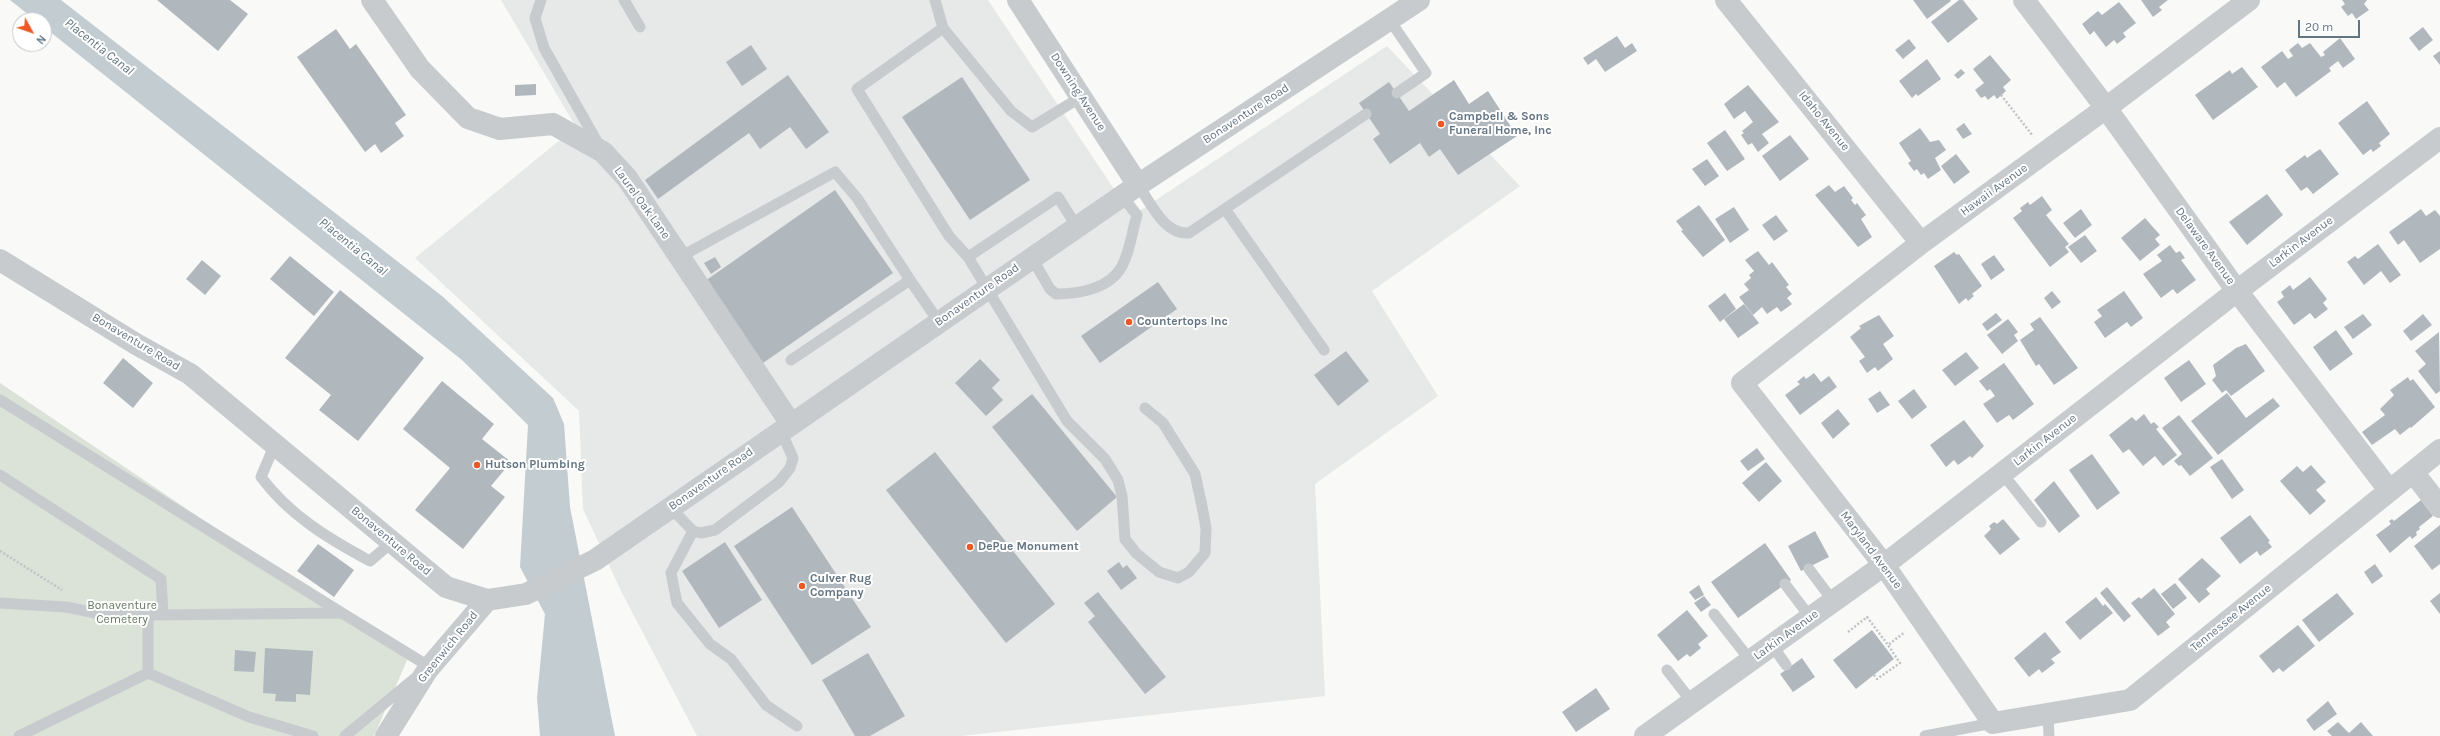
<!DOCTYPE html>
<html>
<head>
<meta charset="utf-8">
<style>
  body { margin:0 }
  #map { position:relative; width:2440px; height:736px; overflow:hidden; background:#f9f9f7; font-family:Karla,sans-serif }
  canvas { display:block }
  .north { position:absolute; left:12px; top:12px; width:40px; height:40px; box-sizing:border-box; background:#fff; border:1px solid #c1c7cd; border-radius:50%; rotate:130deg; font-size:11px; font-weight:700; line-height:16px; text-align:center; color:#637483 }
  .north::after { content:''; display:block; margin:auto; width:14px; height:18px; background:#ea5826; clip-path:polygon(50% 0,100% 100%,50% 72%,0 100%) }
  .scale { position:absolute; left:2298px; top:20px; width:62px; height:18px; box-sizing:border-box; border:2px solid #637483; border-top:0; padding-left:5px; font-size:12px; line-height:14px; white-space:nowrap; color:#637483; -webkit-text-stroke:3px #fff; paint-order:stroke }
</style>
</head>
<body>
<div id="map">
<canvas width="2440" height="736"></canvas>
<div class="north">N</div>
<div class="scale">20 m</div>
</div>
<script>
const context = document.querySelector('canvas').getContext('2d');
context.lineJoin = 'round';
function fillPath(path, color) { context.fillStyle = color; context.fill(path, 'evenodd'); }
function trace(path, color, width, dash) { context.strokeStyle = color; context.lineWidth = width; context.lineCap = dash ? 'butt' : 'round'; context.setLineDash(dash || []); context.stroke(path); }
function label(font, color, halo, rows, align = 'center') {
  context.font = font + ' Karla,sans-serif'; context.lineWidth = 4; context.setLineDash([]); context.textBaseline = 'middle'; context.strokeStyle = halo; context.fillStyle = color; for (const [text, x, y, turn = 0] of rows) {
    context.save(); context.translate(x, y); context.rotate((+turn || 0) * Math.PI / 180); context.textAlign = isNaN(turn) ? turn : align; if (halo) context.strokeText(text, 0, 0); context.fillText(text, 0, 0); context.restore();
  }
}
const built = new Path2D(`
  M501 0H988L1132 216 1387 46 1520 186 1372 291 1438 396 1315 484 1325 696 961 736H697L621 591 583 509 579 411 415 258 576 127Z`);
const green = new Path2D(`
  M0 383 408 658 374 736H0Z`);
const water = new Path2D(`
  M10 0H61L442 296 553 398 564 424 570 507 615 736H540L537 698 545 614 520 567 528 425 462 360 44 27V20H35Z`);
const building = new Path2D(`
  M157 0H230L248 14 218 51Z
  M1913 0H1950L1951 1 1927 19Z
  M1959 0H1963L1978 19 1948 43 1931 22Z
  M2141 0H2168L2159 7 2162 10 2153 17Z
  M2342 0H2367L2364 4 2369 10 2356 19 2352 13 2348 16 2341 7 2345 4Z
  M2119 2 2136 23 2123 33 2126 37 2117 44 2114 40 2106 47 2094 31 2090 35 2082 24 2098 11 2102 15Z
  M2423 27 2433 40 2419 51 2409 38Z
  M336 29 350 49 356 44 406 115 395 123 404 136 381 153 375 144 365 152 297 57Z
  M1617 36 1625 48 1632 43 1637 51 1605 72 1596 59 1588 65 1583 58Z
  M2340 38 2355 59 2343 68 2338 61 2329 68 2331 71 2296 97 2285 82 2277 88 2261 67 2282 51 2288 59 2293 56 2289 50 2298 43 2302 48 2310 43 2321 57 2325 55 2323 52Z
  M1909 39 1916 48 1903 59 1895 50Z
  M751 45 767 69 742 86 726 62Z
  M2440 51V65L2433 56Z
  M1990 55 2011 80 2003 87 2006 91 1997 99 1994 95 1988 100 1985 96 1981 98 1975 90 1984 83 1973 69Z
  M1927 59 1941 79 1918 96 1916 94 1912 98 1899 81Z
  M2242 67 2258 87 2213 120 2195 95 2230 70 2232 74Z
  M1961 69 1965 73 1958 79 1954 75Z
  M788 75 829 132 806 149 790 127 760 149 749 133 658 199 645 180Z
  M962 77 1030 180 970 220 902 117Z
  M1454 80 1469 104 1488 91 1517 136 1458 175 1440 149 1429 157 1420 143 1390 164 1373 139 1380 134 1359 103 1389 82 1409 111Z
  M536 84V95L515 96V85Z
  M1748 85 1779 122 1762 134 1769 143 1758 152 1752 143 1748 145 1741 135 1744 133 1742 131 1753 122 1745 111 1734 119 1724 104Z
  M2367 101 2390 134 2379 143 2381 146 2373 152 2371 149 2363 155 2338 123Z
  M1964 123 1972 134 1963 139 1956 129Z
  M1920 128 1930 142 1939 140 1946 150 1935 158 1941 170 1928 179 1924 173 1921 175 1917 169 1914 171 1908 163 1911 161 1899 143Z
  M1725 130 1745 159 1727 171 1707 143Z
  M1790 135 1809 159 1780 181 1762 156Z
  M2320 149 2339 174 2313 194 2307 187 2301 191 2285 170 2305 155 2307 158Z
  M1956 154 1970 172 1954 184 1941 166Z
  M1707 159 1719 176 1705 186 1692 169Z
  M1829 185 1835 192 1844 186 1853 198 1851 200 1855 205 1857 203 1866 215 1861 219 1872 237 1858 247 1815 195Z
  M835 190 893 273 763 363 705 281Z
  M2267 194 2283 215 2247 245 2229 222Z
  M2042 196 2052 210 2046 215 2069 244 2065 247 2069 252 2050 267 2013 218 2022 211 2020 208 2028 202 2030 205Z
  M1699 205 1725 240 1703 257 1681 231 1683 230 1676 221Z
  M1734 207 1749 230 1730 243 1715 219Z
  M2081 209 2092 225 2075 238 2063 223Z
  M2421 209 2426 216 2435 210 2440 216V249L2420 263 2404 240 2398 245 2389 232Z
  M1776 215 1788 231 1774 241 1762 225Z
  M2145 218 2160 235 2155 239 2160 245 2140 261 2121 238Z
  M2085 235 2097 251 2081 263 2068 247Z
  M2378 244 2401 275 2390 283 2381 271 2364 285 2347 262 2355 256 2358 259Z
  M2170 245 2176 253 2180 251 2185 258 2181 260 2196 280 2177 294 2173 289 2161 298 2143 274 2162 261 2157 255Z
  M1758 251 1769 265 1772 262 1789 285 1786 287 1792 294 1787 298 1792 304 1781 312 1777 307 1767 314 1762 307 1753 315 1739 297 1749 290 1744 284 1751 278 1749 275 1754 271 1745 260Z
  M1954 252 1957 255 1959 254 1982 286 1972 294 1974 296 1968 301 1966 298 1959 304 1934 266Z
  M1994 255 2005 270 1991 280 1981 264Z
  M290 256 334 292 314 316 270 279Z
  M715 257 721 267 711 274 704 263Z
  M202 260 221 276 205 295 186 279Z
  M2310 277 2327 299 2323 303 2328 309 2315 319 2310 313 2294 325 2277 302 2284 297 2281 292 2290 285 2293 290Z
  M1158 282 1177 309 1100 363 1081 336Z
  M340 290 424 358 358 441 319 410 331 395 285 358Z
  M2052 291 2061 302 2052 309 2044 298Z
  M2124 291 2143 318 2131 327 2127 322 2105 338 2094 322 2102 316 2097 310Z
  M1725 293 1736 309 1720 322 1708 306Z
  M1744 304 1759 323 1738 338 1724 319Z
  M1996 313 2002 320 1987 331 1982 324Z
  M2363 314 2372 325 2353 339 2344 327Z
  M2423 314 2432 325 2411 341 2403 331Z
  M1879 315 1894 336 1883 344 1893 359 1878 371 1875 367 1867 373 1859 361 1865 357 1850 337 1861 328 1859 326Z
  M2040 317 2078 368 2054 385 2039 364 2036 366 2020 340 2034 330 2030 324Z
  M2008 319 2018 332 2014 335 2018 341 2002 354 1987 335Z
  M2336 330 2353 354 2330 371 2313 347Z
  M2439 332 2440 391 2436 394 2418 371 2426 364 2415 351Z
  M2246 344 2265 371 2231 396 2226 390 2222 393 2212 380 2216 376 2213 365 2236 348Z
  M1346 351 1369 381 1338 406 1314 375Z
  M1966 352 1979 368 1955 386 1942 370Z
  M123 358 153 383 133 408 103 383Z
  M980 359 1000 380 992 388 1003 400 986 416 955 383Z
  M2189 360 2206 384 2181 402 2164 378Z
  M2004 363 2034 404 2013 420 2009 415 1997 423 1983 404 1995 396 1990 389 1987 391 1979 381Z
  M1814 373 1821 382 1829 376 1837 387 1800 415 1785 395 1800 384 1797 382 1804 376 1806 379Z
  M2408 377 2410 381 2413 379 2435 407 2411 428 2410 427 2400 435 2395 429 2372 445 2362 432 2385 415 2380 409 2394 395 2390 390Z
  M442 381 494 424 482 439 511 462 491 486 505 497 463 549 415 510 450 468 403 429Z
  M1914 389 1927 407 1912 419 1898 401Z
  M1880 391 1890 405 1877 413 1868 399Z
  M2227 393 2246 418 2273 398 2280 406 2218 455 2191 421Z
  M1032 394 1117 497 1077 531 992 427Z
  M1838 409 1850 424 1833 439 1821 423Z
  M2144 414 2151 424 2154 422 2159 427 2156 429 2177 455 2163 466 2155 456 2143 466 2129 449 2123 453 2109 435 2132 417 2136 421Z
  M2179 415 2213 458 2190 476 2181 465 2179 466 2174 461 2182 454 2162 428Z
  M1964 420 1984 446 1972 458 1970 456 1958 465 1954 460 1946 467 1930 445Z
  M1757 448 1765 459 1748 471 1740 461Z
  M935 452 1055 604 1006 643 886 490Z
  M2092 454 2120 493 2097 510 2069 470Z
  M2222 459 2244 490 2232 499 2210 467Z
  M1766 462 1782 481 1759 502 1742 483Z
  M2311 465 2326 482 2316 490 2326 501 2310 515 2280 481 2297 466 2303 472Z
  M2054 481 2080 516 2059 533 2034 500Z
  M2421 500 2433 516 2419 527 2420 529 2416 532 2417 535 2412 539 2410 536 2390 553 2376 535 2391 524 2389 521 2392 519 2394 521Z
  M792 507 871 627 812 665 734 546Z
  M2250 515 2270 541 2268 542 2272 547 2260 556 2257 551 2240 564 2220 538Z
  M2003 519 2020 539 2000 555 1984 536 1991 529 1989 526 1994 522 1997 524Z
  M2440 525V564L2432 570 2414 546Z
  M1815 531 1829 557 1801 571 1788 546Z
  M725 542 762 600 719 628 682 571Z
  M1765 543 1791 580 1738 618 1711 582Z
  M318 544 354 570 334 597 297 571Z
  M2202 558 2221 576 2206 589 2210 594 2199 603 2178 579Z
  M1119 562 1123 568 1127 565 1137 578 1121 590 1107 571Z
  M2375 564 2383 576 2372 584 2364 572Z
  M2175 583 2187 598 2173 609 2161 594Z
  M1699 585 1704 595 1695 600 1689 592Z
  M2107 587 2131 616 2124 622 2100 593Z
  M2154 588 2175 614 2166 622 2170 627 2158 636 2131 603 2139 597 2141 599Z
  M1098 592 1166 677 1145 694 1088 622 1095 616 1084 603Z
  M2337 593 2354 614 2319 642 2302 620Z
  M2440 593V614L2430 601Z
  M1704 596 1711 605 1701 612 1694 603Z
  M2096 597 2103 606 2105 604 2113 613 2080 640 2065 622Z
  M1687 610 1708 636 1698 644 1701 648 1690 657 1687 654 1678 661 1657 635Z
  M2298 625 2315 646 2283 672 2279 668 2273 673 2259 656Z
  M1872 630 1894 659 1856 689 1833 660Z
  M2045 632 2061 652 2051 659 2055 663 2042 673 2039 669 2029 677 2014 658Z
  M265 648 313 651 310 695 296 694V702L275 701 276 694 263 693Z
  M235 650 256 652 254 672 234 671Z
  M868 653 905 716 870 736H855L822 680Z
  M1802 658 1815 677 1793 692 1780 674Z
  M1596 688 1610 709 1576 732 1562 712Z
  M2328 701 2337 714 2314 731 2306 720Z
  M2338 722 2349 733 2361 722 2373 736H2332L2327 731Z`);
const path = new Path2D(`
  M2001 95 2033 136
  M0 551 62 590
  M1848 632 1867 617 1888 645
  M1874 675 1877 679 1900 663 1888 645 1905 632`);
const service = new Path2D(`
  M541 0 535 18 544 48 600 147
  M624 0 640 27
  M935 0 943 28
  M1389 19 1426 73 1397 93
  M1138 185C1151 203 1164 235 1189 233L1366 114
  M1225 209 1324 350
  M1077 227 1058 197 968 257 1067 421 1105 459 1118 480 1122 496 1125 539 1136 553 1159 572 1178 578 1189 572 1205 553 1206 528 1202 506 1195 474 1163 423 1145 408
  M680 257 835 172 857 198 910 280
  M968 257 949 236 857 89 943 28 1011 111 1032 127 1081 97
  M1032 258 1050 289 1056 294C1078 294 1110 289 1122 266 1130 251 1132 232 1137 215L1122 196
  M791 360 910 280 939 322
  M0 400 342 613
  M275 444 261 477C289 515 329 539 370 561L392 542
  M2002 473 2041 522
  M0 475 161 579 163 615
  M670 507 693 531 701 533 715 530 779 482 790 468 793 458 781 431
  M693 531 671 573 677 603 710 644 731 659 766 705 797 726
  M1809 569 1833 601
  M1785 584 1810 617
  M0 603 66 607 100 614 148 615V673L249 717 313 736
  M1714 614 1750 660
  M148 615 342 613 430 667
  M1772 645 1786 665
  M1667 670 1692 702
  M2048 714 2049 736
  M19 736 148 673
  M345 736 414 679
  M1925 736 1993 723`);
const minor = new Path2D(`
  M372 0 420 69 468 118 500 129 553 124 603 152 627 178 791 424
  M1018 0 1138 185
  M1726 0 1921 243
  M2024 0 2106 108 2237 291 2389 490
  M2249 0 2106 108 1921 243 1742 383 1884 565 1993 723 2130 700 2440 450
  M2413 472 2440 507
  M386 736 428 669 487 600
  M1645 736 1884 565 2237 291 2440 138`);
const tertiary = new Path2D(`
  M0 260 136 344 190 374 446 587 487 600 526 594 595 560 1138 185 1419 0`);
const markers = [
  [1441,124,4,"#ea5826"],
  [1129,322,4,"#ea5826"],
  [477,465,4,"#ea5826"],
  [970,547,4,"#ea5826"],
  [802,586,4,"#ea5826"]
];
const streetNames = [
  ["Downing Avenue",1078,92,57],
  ["Bonaventure Road",1246,114,-33],
  ["Idaho Avenue",1824,121,51],
  ["Hawaii Avenue",1994,190,-36],
  ["Laurel Oak Lane",642,203,54],
  ["Larkin Avenue",2301,242,-37],
  ["Delaware Avenue",2205,246,54],
  ["Bonaventure Road",977,295,-35],
  ["Bonaventure Road",136,342,31],
  ["Larkin Avenue",2045,440,-38],
  ["Bonaventure Road",711,479,-35],
  ["Bonaventure Road",391,541,40],
  ["Maryland Avenue",1871,550,53],
  ["Tennessee Avenue",2231,618,-39],
  ["Larkin Avenue",1786,635,-36],
  ["Greenwich Road",448,647,-51]
];
const poiNames = [
  ["Campbell & Sons",1449,117],
  ["Funeral Home, Inc",1449,131],
  ["Countertops Inc",1137,322],
  ["Hutson Plumbing",485,465],
  ["DePue Monument",978,547],
  ["Culver Rug",810,579],
  ["Company",810,593]
];
const parkNames = [
  ["Bonaventure",122,606],
  ["Cemetery",122,620]
];
const waterNames = [
  ["Placentia Canal",99,47,38],
  ["Placentia Canal",353,247,39]
];
fillPath(built, '#e7e8e8');
fillPath(green, '#dbe2d8');
fillPath(water, '#c2ccd1');
fillPath(building, '#b0b8be');
trace(path, '#c0c3c5', 2.5, [2, 2]);
trace(service, '#c7cbce', 11);
trace(minor, '#c7cbce', 22);
trace(tertiary, '#c7cbce', 22);
for (const [x, y, r, color] of markers) { const dot = new Path2D(); dot.arc(x, y, r, 0, 2 * Math.PI); context.fillStyle = color; context.fill(dot); trace(dot, '#fff', 1.5); }
label('12px', '#637483', '#fff', streetNames);
label('bold 12px', '#637483', '#fff', poiNames, 'left');
label('12px', '#667a62', '#fff', parkNames);
label('italic 13px', '#5e747d', '#fff', waterNames);
</script>
</body>
</html>
